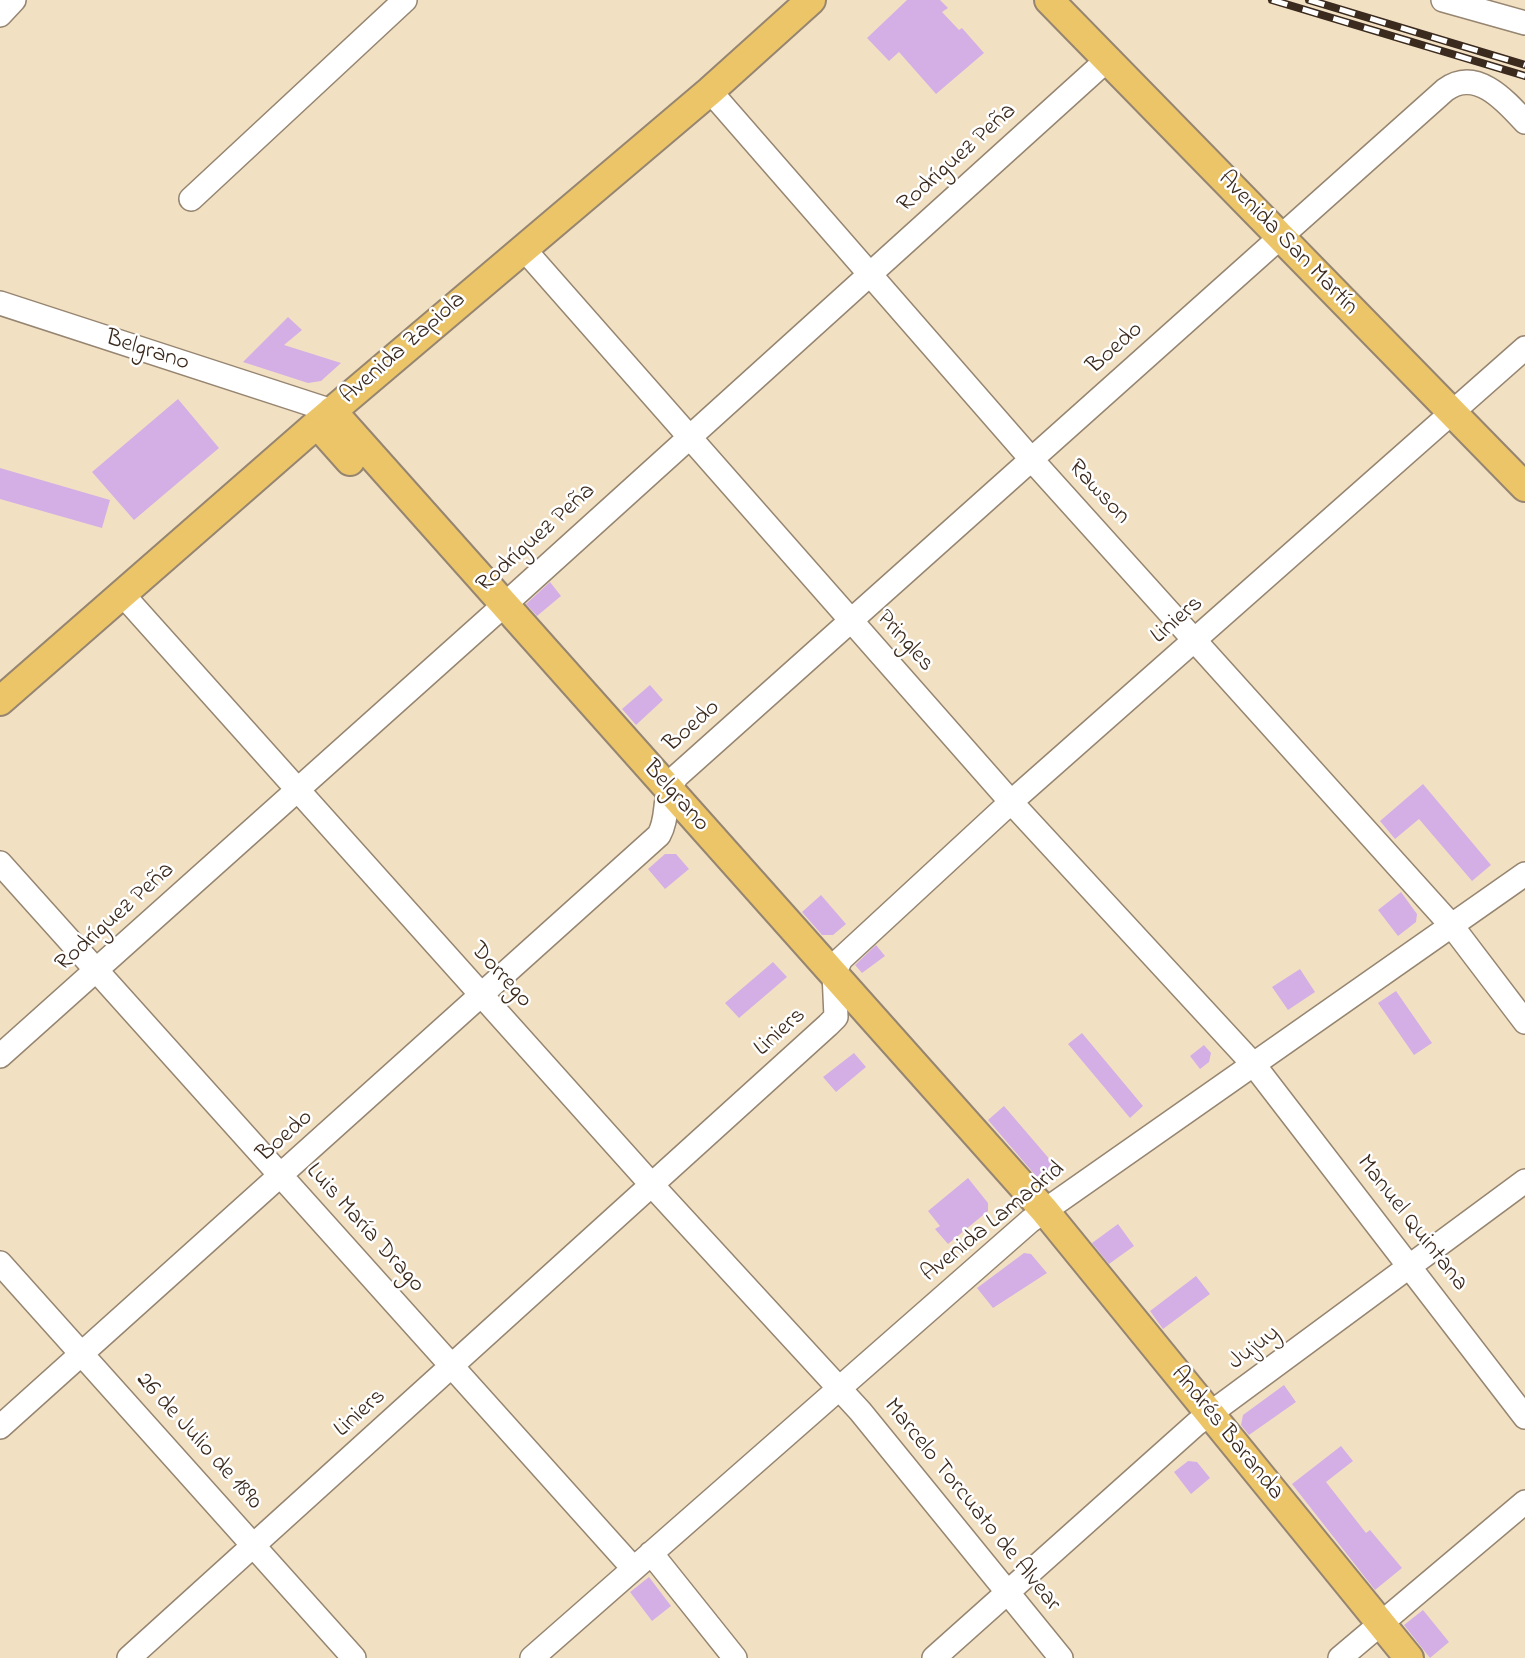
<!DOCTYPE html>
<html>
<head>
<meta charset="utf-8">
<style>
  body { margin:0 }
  canvas { display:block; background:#f2e0c3 }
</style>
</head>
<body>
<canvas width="1525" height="1658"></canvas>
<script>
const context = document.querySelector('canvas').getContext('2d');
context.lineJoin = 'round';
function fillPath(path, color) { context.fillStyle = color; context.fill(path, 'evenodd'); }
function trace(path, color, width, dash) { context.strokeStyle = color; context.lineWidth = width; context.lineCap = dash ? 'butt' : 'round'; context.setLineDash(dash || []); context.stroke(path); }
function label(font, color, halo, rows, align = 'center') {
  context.font = font + ' "Indie Flower",sans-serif'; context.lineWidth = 5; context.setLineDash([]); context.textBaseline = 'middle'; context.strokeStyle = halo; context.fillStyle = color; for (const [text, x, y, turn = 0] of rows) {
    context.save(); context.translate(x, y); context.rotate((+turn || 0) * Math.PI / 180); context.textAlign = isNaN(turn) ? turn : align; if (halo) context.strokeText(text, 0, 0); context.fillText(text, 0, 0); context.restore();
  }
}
const building = new Path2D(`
  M907 0H940L948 8 942 12 959 30 962 28 984 53 936 94 899 52 889 61 867 38Z
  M288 317 302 330 284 345 341 363 321 381 308 383 243 362Z
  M178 399 219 448 134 520 92 472Z
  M0 468 110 500 102 528 0 499Z
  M550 582 561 596 537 616 526 604Z
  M650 685 663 700 636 725 622 709Z
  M1423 784 1491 865 1472 881 1419 819 1395 839 1380 821Z
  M665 854H676L689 869 665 889 648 869Z
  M1401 892 1417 914 1416 922 1398 936 1378 910Z
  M821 895 846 924 833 935H822L802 912Z
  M876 945 885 956 862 973 855 965Z
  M773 962 787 977 739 1018 725 1003Z
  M1300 969 1315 992 1288 1010 1272 987Z
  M1396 991 1432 1043 1414 1055 1378 1003Z
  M1082 1033 1143 1106 1130 1118 1068 1044Z
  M1204 1045 1211 1053 1209 1062 1200 1069 1190 1056Z
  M854 1053 866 1067 836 1092 823 1077Z
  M1004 1106 1058 1169 1047 1178 1036 1176 988 1120Z
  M968 1178 988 1203V1211L948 1244 935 1229 940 1226 928 1211Z
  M1118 1224 1134 1246 1109 1264 1092 1243Z
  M1024 1253 1031 1254 1047 1273 993 1308 977 1288Z
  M1196 1276 1210 1294 1163 1329 1150 1311Z
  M1284 1385 1296 1402 1249 1435 1241 1425 1243 1415Z
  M1341 1446 1353 1461 1326 1482 1366 1533 1370 1530 1402 1568 1375 1590 1292 1484Z
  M1188 1461 1197 1462 1210 1478 1191 1494 1174 1472Z
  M649 1577 671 1606 652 1621 630 1592Z
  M1423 1610 1449 1642 1430 1658 1404 1625Z`);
const minor = new Path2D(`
  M1443 0 1525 23
  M0 15 14 0
  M710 91 1032 460 1452 926 1525 1022
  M191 199 405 0
  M523 248 1011 802 1254 1065 1525 1417
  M0 303 332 411
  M124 596 651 1184 860 1411 1061 1658
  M0 863 633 1568
  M0 1056 503 606 1108 59
  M0 1263 354 1658
  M0 1427 659 835C670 815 661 796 677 776L1445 90C1476 67 1505 100 1525 122
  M651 1553 735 1658
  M129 1658 828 1025 836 1017 834 973 841 959 1011 802 1525 348
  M532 1658 1030 1221 1525 874
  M934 1658 1196 1424 1525 1181
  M1340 1658 1525 1502`);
const major = new Path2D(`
  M1049 0 1525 487
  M332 411 1044 1210 1409 1658
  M317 424 350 461
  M0 701 317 424 710 91 811 0`);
const rail = new Path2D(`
  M1272 0 1525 76
  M1309 0 1525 65`);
const streetNames = [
  ["Rodríguez Peña",958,159,-42],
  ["Avenida San Martín",1287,244,46],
  ["Avenida Zapiola",404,349,-41],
  ["Boedo",1116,349,-42],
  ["Belgrano",147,352,18],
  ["Rawson",1098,493,47],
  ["Rodríguez Peña",537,539,-42],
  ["Liniers",1178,621,-41],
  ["Pringles",904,642,48],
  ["Boedo",693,727,-42],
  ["Belgrano",675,797,48],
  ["Rodríguez Peña",116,918,-42],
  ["Dorrego",500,976,48],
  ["Liniers",781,1033,-42],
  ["Boedo",286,1137,-42],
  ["Avenida Lamadrid",994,1223,-39],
  ["Manuel Quintana",1411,1224,52],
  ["Luis María Drago",364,1229,48],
  ["Jujuy",1255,1349,-37],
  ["Liniers",361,1414,-42],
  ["Andrés Baranda",1226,1434,51],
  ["26 de Julio de 1890",198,1442,48],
  ["Marcelo Torcuato de Alvear",971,1506,51]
];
fillPath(building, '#d4afe6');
trace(minor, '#968570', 26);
trace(major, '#968570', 32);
trace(minor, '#fff', 23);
trace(major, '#ecc569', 28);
trace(rail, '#3b2a1e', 8);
trace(rail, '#fff', 5, [16]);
label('24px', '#3b2a1e', '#fff', streetNames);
</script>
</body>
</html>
